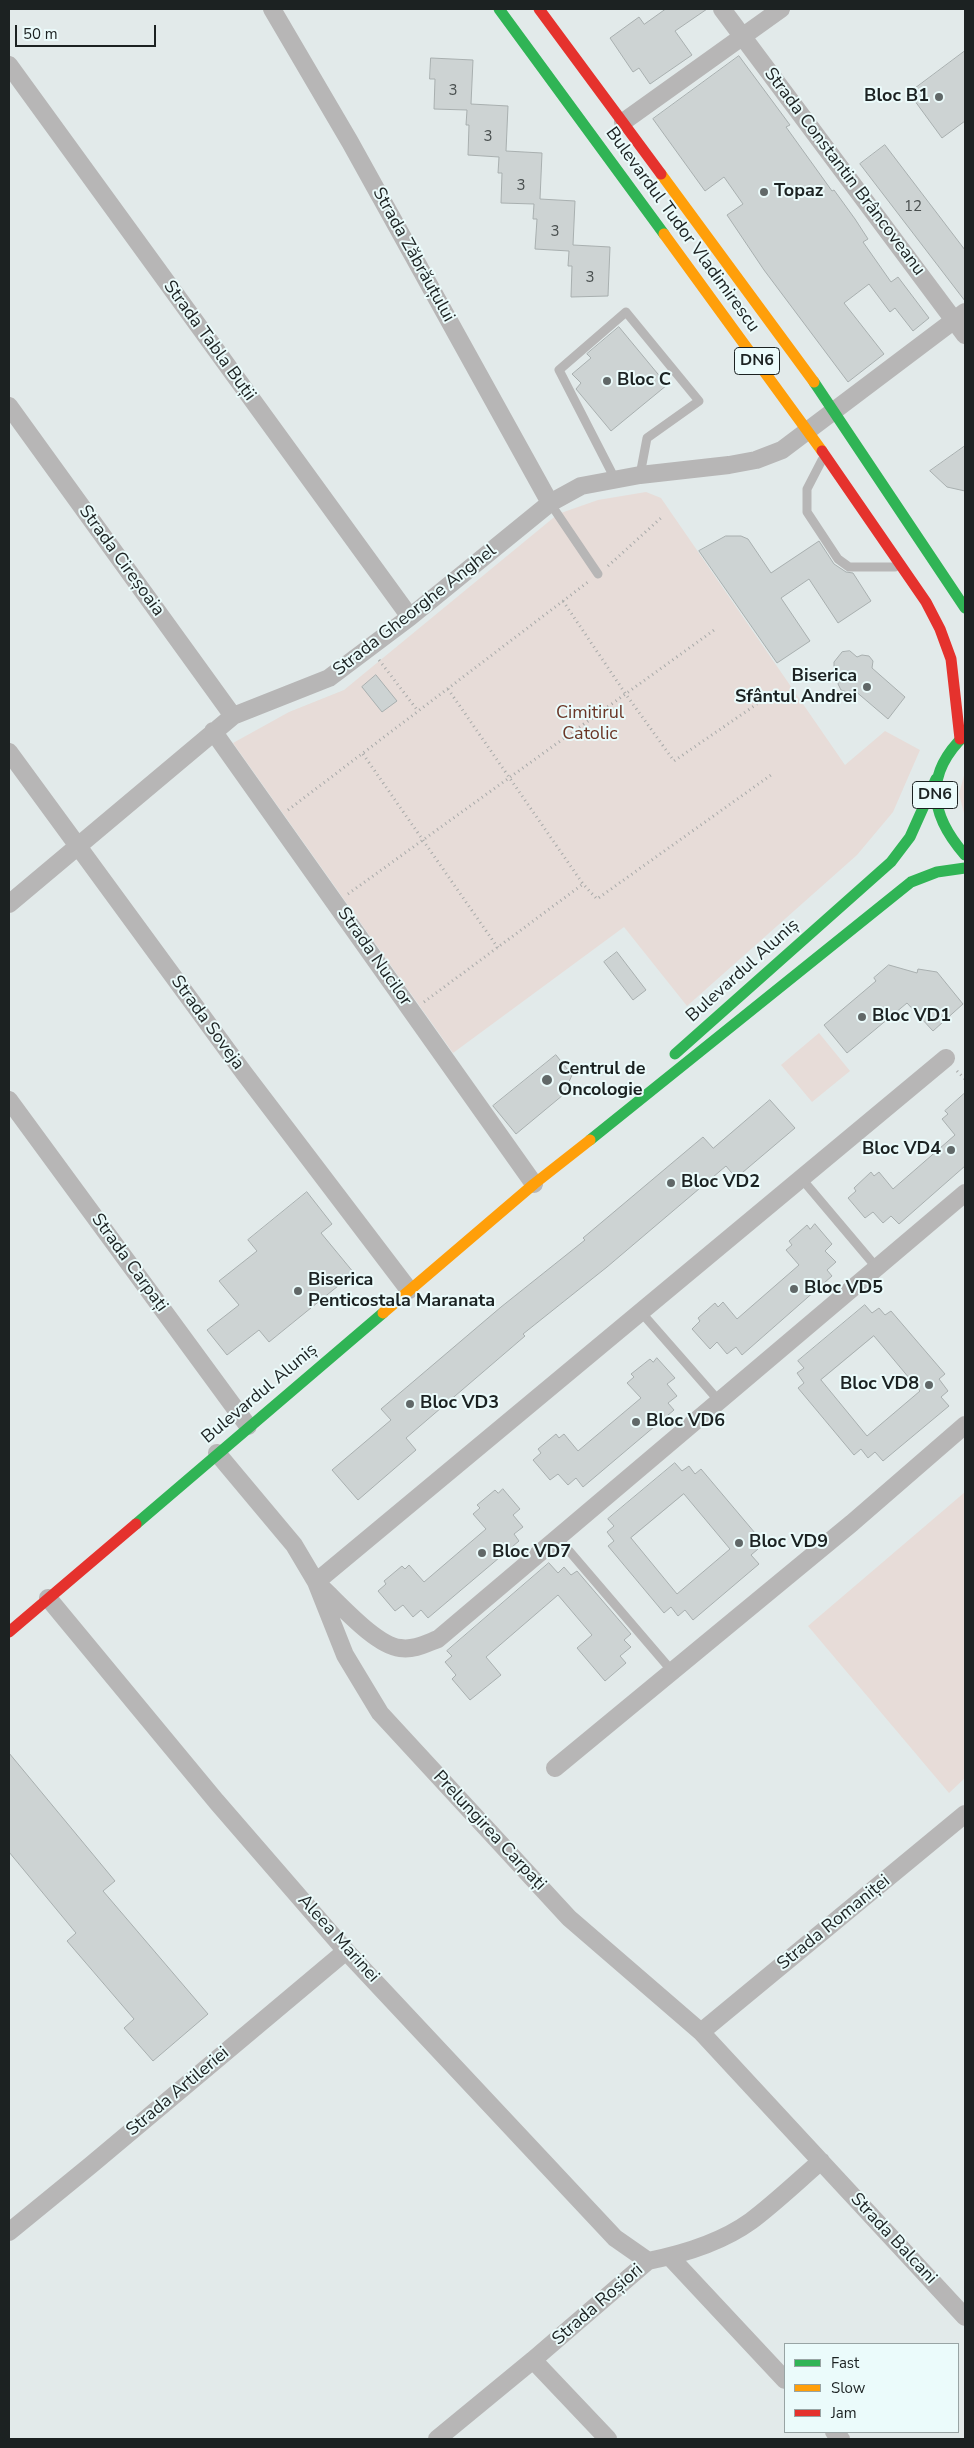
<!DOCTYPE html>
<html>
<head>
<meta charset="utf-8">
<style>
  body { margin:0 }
  #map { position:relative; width:974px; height:2448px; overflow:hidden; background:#e2eaea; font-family:"Nunito Sans",sans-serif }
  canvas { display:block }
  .frame { position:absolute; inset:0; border:10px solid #1c2222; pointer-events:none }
  .legend { position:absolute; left:784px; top:2343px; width:175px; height:90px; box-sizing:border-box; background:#ebfbfb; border:1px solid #98a4a4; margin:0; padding:6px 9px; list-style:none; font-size:15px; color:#1c2222 }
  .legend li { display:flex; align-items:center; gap:10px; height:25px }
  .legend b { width:25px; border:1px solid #98a4a4 }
  .scale { position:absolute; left:15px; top:25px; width:141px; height:22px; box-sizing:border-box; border:2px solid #1c2222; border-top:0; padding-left:6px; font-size:15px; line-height:18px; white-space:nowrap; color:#1c2222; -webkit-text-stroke:4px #ebfbfb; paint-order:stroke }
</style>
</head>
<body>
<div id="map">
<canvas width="974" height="2448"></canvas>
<div class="frame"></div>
<ul class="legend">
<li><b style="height:6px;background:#30b455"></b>Fast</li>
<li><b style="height:6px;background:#ff9f0a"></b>Slow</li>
<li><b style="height:6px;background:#e5322d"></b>Jam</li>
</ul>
<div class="scale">50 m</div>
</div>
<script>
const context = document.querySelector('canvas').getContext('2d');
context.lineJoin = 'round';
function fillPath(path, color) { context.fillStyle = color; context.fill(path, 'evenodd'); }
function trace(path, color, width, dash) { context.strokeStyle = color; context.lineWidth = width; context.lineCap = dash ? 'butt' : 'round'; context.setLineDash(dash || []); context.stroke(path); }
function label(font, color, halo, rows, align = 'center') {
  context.font = font + ' "Nunito Sans",sans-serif'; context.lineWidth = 4; context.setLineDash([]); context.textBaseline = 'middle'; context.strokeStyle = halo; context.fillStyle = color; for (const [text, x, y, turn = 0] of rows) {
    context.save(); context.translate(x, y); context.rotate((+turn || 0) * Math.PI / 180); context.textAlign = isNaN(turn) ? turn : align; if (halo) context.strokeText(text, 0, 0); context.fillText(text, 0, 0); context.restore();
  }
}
const green = new Path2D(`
  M646 492 661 498 845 765 885 731 920 750 893 812 857 855 687 1006 624 927 453 1053 233 743 289 712 344 690 558 514 598 500Z
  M965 772V817L959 794Z
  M819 1033 850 1071 812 1102 781 1065Z
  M965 1492V1778L949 1793 808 1626Z`);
const building = new Path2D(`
  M666 9H707L675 31 692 55 650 84 639 68 633 72 610 38 639 17 644 24Z
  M965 51V121L942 138 909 93Z
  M739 56 790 125 786 127 832 191 834 190 855 219 868 239 863 242 891 282 898 277 929 318 913 331 895 308 890 312 869 284 844 303 884 354 848 382 764 270 727 215 743 204 724 177 705 191 653 119Z
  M431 58 473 60 471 104 508 106 506 151 542 153 540 199 575 201 573 245 610 247 608 296 571 297 572 266H568L569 251 535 249 537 219H533L534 204 501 203 502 173H498L499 157 468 155 469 125H466L467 110 434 109 435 79H430Z
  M885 145 965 250V301L860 164Z
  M619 327 667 385 611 431 576 389 581 383 572 374 591 358 587 354Z
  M965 446V491L947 487 930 471Z
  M726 536H741L748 539 771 573 819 541 834 564 846 572 853 573 871 601 838 623 809 579 781 598 810 641 777 663 699 551Z
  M850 651 857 657 862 655 869 656 873 661 872 668 905 697 888 719 854 690 847 692 841 690 838 684 840 677 834 672V662L842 652Z
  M376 675 397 701 382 712 362 687Z
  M617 952 646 990 633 1000 604 962Z
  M889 965 917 973 918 969 937 972 963 1004 933 1031 907 1003 847 1053 824 1025 876 981 874 978Z
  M556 1055 572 1075 563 1095 516 1134 493 1106Z
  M965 1093V1166L899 1224 891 1216 883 1223 873 1212 865 1218 848 1198 856 1191 854 1188 871 1172 874 1176 879 1172 893 1189 955 1135 942 1119 948 1114 945 1111Z
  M770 1100 795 1128 736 1178 726 1166 607 1267 523 1334 525 1336 406 1438 416 1450 358 1500 332 1470 391 1420 381 1409 501 1307 585 1240 583 1238 703 1137 713 1148Z
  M307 1192 332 1224 321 1233 354 1273 269 1342 259 1330 227 1355 207 1330 239 1305 219 1281 257 1251 248 1240Z
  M815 1224 832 1244 825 1251 836 1262 827 1270 832 1276 742 1355 736 1347 727 1354 717 1342 710 1349 692 1329 700 1321 698 1318 715 1303 718 1307 723 1302 737 1319 799 1265 786 1250 792 1245 789 1241 807 1225 810 1229Z
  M865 1305 872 1313 879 1308 885 1315 891 1311 945 1374 939 1379 948 1391 941 1397 949 1406 883 1461 875 1452 868 1458 861 1449 854 1455 798 1388 804 1383 797 1373 804 1368 798 1361ZM874 1336 920 1391 867 1436 821 1380Z
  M657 1358 675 1378 667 1384 677 1396 668 1403 674 1410 583 1487 576 1478 568 1485 558 1474 550 1480 533 1460 541 1453 538 1449 556 1434 559 1438 564 1434 578 1451 641 1398 627 1383 634 1377 631 1374 650 1359 653 1362Z
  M675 1463 682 1471 689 1466 695 1474 701 1469 755 1533 749 1538 758 1549 751 1555 759 1564 693 1620 685 1610 678 1616 671 1607 664 1613 608 1546 614 1541 607 1532 614 1526 608 1519ZM684 1494 730 1549 677 1594 631 1538Z
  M503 1489 520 1509 513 1515 523 1527 514 1534 519 1541 428 1618 421 1610 413 1617 403 1605 395 1611 378 1591 386 1584 384 1581 402 1566 405 1569 409 1565 424 1582 486 1529 473 1514 480 1508 477 1505 495 1490 498 1493Z
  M549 1563 558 1573 564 1567 571 1575 577 1571 631 1634 624 1640 631 1647 620 1656 626 1663 605 1681 577 1648 592 1635 558 1595 486 1657 501 1675 470 1700 452 1679 456 1675 445 1662 452 1656 447 1651Z
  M9 1753 115 1881 103 1891 208 2014 153 2061 124 2028 134 2019 67 1941 76 1933 9 1852Z`);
const path = new Path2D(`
  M608 566 662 517
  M563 601 625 693 674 761 757 704
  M379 660 418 711
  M448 689 583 884 597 899 771 775
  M363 754 498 948
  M288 810 588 582
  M348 894 717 628
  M424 1002 583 884
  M957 1071 965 1079`);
const lane = new Path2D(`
  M822 460 807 489V512L838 559 849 567H895
  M615 479 559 370 626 312 699 401 647 438 640 475
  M550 503 598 574
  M801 1178 877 1268
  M640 1311 719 1401
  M558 1538 672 1671`);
const street = new Path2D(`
  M272 9 350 142 550 503
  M722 9 965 335
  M9 65 410 617
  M623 122 781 9
  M9 406 233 716
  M213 731 534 1184
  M9 752 244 1073 409 1290
  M9 904 233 716 329 678 410 617 550 503 581 486 640 475 729 465 756 460 782 450 965 312
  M9 1100 248 1426
  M217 1453 294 1545 316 1582 345 1655 380 1713 569 1918 701 2032 965 2317
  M316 1582 946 1058
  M320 1586C339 1603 375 1645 400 1648 414 1650 425 1644 438 1639L965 1193
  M48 1598 216 1801 346 1951 615 2238 648 2261
  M555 1768 852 1523 965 1425
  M701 2032 965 1814
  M9 2232 91 2165 346 1951
  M670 2257 785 2380
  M533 2360 608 2439
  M834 2432 841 2439
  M437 2439 533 2360 648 2261C683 2254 722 2242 751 2221 775 2203 798 2181 821 2161`);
const fast = new Path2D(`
  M499 9 664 234
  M814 382 965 608
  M965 735C924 774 929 814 965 855
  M675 1054 891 862 910 837 936 779
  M590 1140 911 882 937 872 965 868
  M136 1524 383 1313`);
const slow = new Path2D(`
  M661 174 814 382
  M664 234 822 451
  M383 1313 534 1184 590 1140`);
const jam = new Path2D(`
  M539 9 661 174
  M822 451 926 602 940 629 951 659 960 739
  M9 1632 136 1524`);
const markers = [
  [939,97,5,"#616868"],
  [764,192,5,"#616868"],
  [607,381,5,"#616868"],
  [867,687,5,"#616868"],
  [862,1017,5,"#616868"],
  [547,1080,6,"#616868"],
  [951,1150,5,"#616868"],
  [671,1183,5,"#616868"],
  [794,1289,5,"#616868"],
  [298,1291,5,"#616868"],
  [929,1385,5,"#616868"],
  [410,1404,5,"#616868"],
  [636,1422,5,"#616868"],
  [739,1543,5,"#616868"],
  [482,1553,5,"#616868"]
];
const numberNames = [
  ["3",453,91],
  ["3",488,137],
  ["3",521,186],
  ["12",913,207],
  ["3",555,232],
  ["3",590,278]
];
const shields = [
  [757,361,45],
  [935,795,45]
];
const shieldNames = [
  ["DN6",757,361],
  ["DN6",935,795]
];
const poiNames = [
  ["Bloc B1",929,97,"right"],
  ["Topaz",774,192],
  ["Bloc C",617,381],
  ["Biserica",857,677,"right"],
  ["Sfântul Andrei",857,698,"right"],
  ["Bloc VD1",872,1017],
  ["Centrul de",558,1070],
  ["Oncologie",558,1091],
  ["Bloc VD4",941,1150,"right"],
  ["Bloc VD2",681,1183],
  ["Biserica",308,1281],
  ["Penticostala Maranata",308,1302],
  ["Bloc VD5",804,1289],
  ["Bloc VD8",919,1385,"right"],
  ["Bloc VD3",420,1404],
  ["Bloc VD6",646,1422],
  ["Bloc VD9",749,1543],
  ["Bloc VD7",492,1553]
];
const streetNames = [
  ["Strada Constantin Brâncoveanu",844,172,53],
  ["Bulevardul Tudor Vladimirescu",682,230,54],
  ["Strada Zăbrăuțului",413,255,61],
  ["Strada Tabla Buții",209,341,54],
  ["Strada Cireșoaia",121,561,54],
  ["Strada Gheorghe Anghel",415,611,-38],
  ["Strada Nucilor",374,957,55],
  ["Bulevardul Aluniș",743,971,-42],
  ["Strada Soveja",207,1023,54],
  ["Strada Carpați",129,1263,54],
  ["Bulevardul Aluniș",260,1394,-40],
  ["Prelungirea Carpați",489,1831,47],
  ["Strada Romaniței",834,1923,-39],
  ["Aleea Marinei",338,1939,48],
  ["Strada Artileriei",178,2092,-40],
  ["Strada Balcani",893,2239,47],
  ["Strada Roșiori",598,2305,-41]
];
const parkNames = [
  ["Cimitirul",590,714],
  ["Catolic",590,735]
];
fillPath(green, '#e7dcd8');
fillPath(building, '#cdd3d3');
trace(building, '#a8afaf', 1);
trace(path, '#a8aaa9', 3, [1, 4]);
trace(lane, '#b7b6b6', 9);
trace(street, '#b7b6b6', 18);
trace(fast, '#30b455', 11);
trace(slow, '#ff9f0a', 11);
trace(jam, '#e5322d', 11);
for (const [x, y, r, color] of markers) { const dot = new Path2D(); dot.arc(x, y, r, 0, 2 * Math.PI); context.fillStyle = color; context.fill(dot); trace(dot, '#ebfbfb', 2); }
label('15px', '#484e4e', null, numberNames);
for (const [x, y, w] of shields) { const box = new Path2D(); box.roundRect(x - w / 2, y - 13.5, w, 27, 4); context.fillStyle = '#ebfbfb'; context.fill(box); trace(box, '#1c2222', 1); }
label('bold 16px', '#1c2222', null, shieldNames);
label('bold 18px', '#1c2222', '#ebfbfb', poiNames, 'left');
label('18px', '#1c2222', '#ebfbfb', streetNames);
label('18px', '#6a3626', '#ebfbfb', parkNames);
</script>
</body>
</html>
